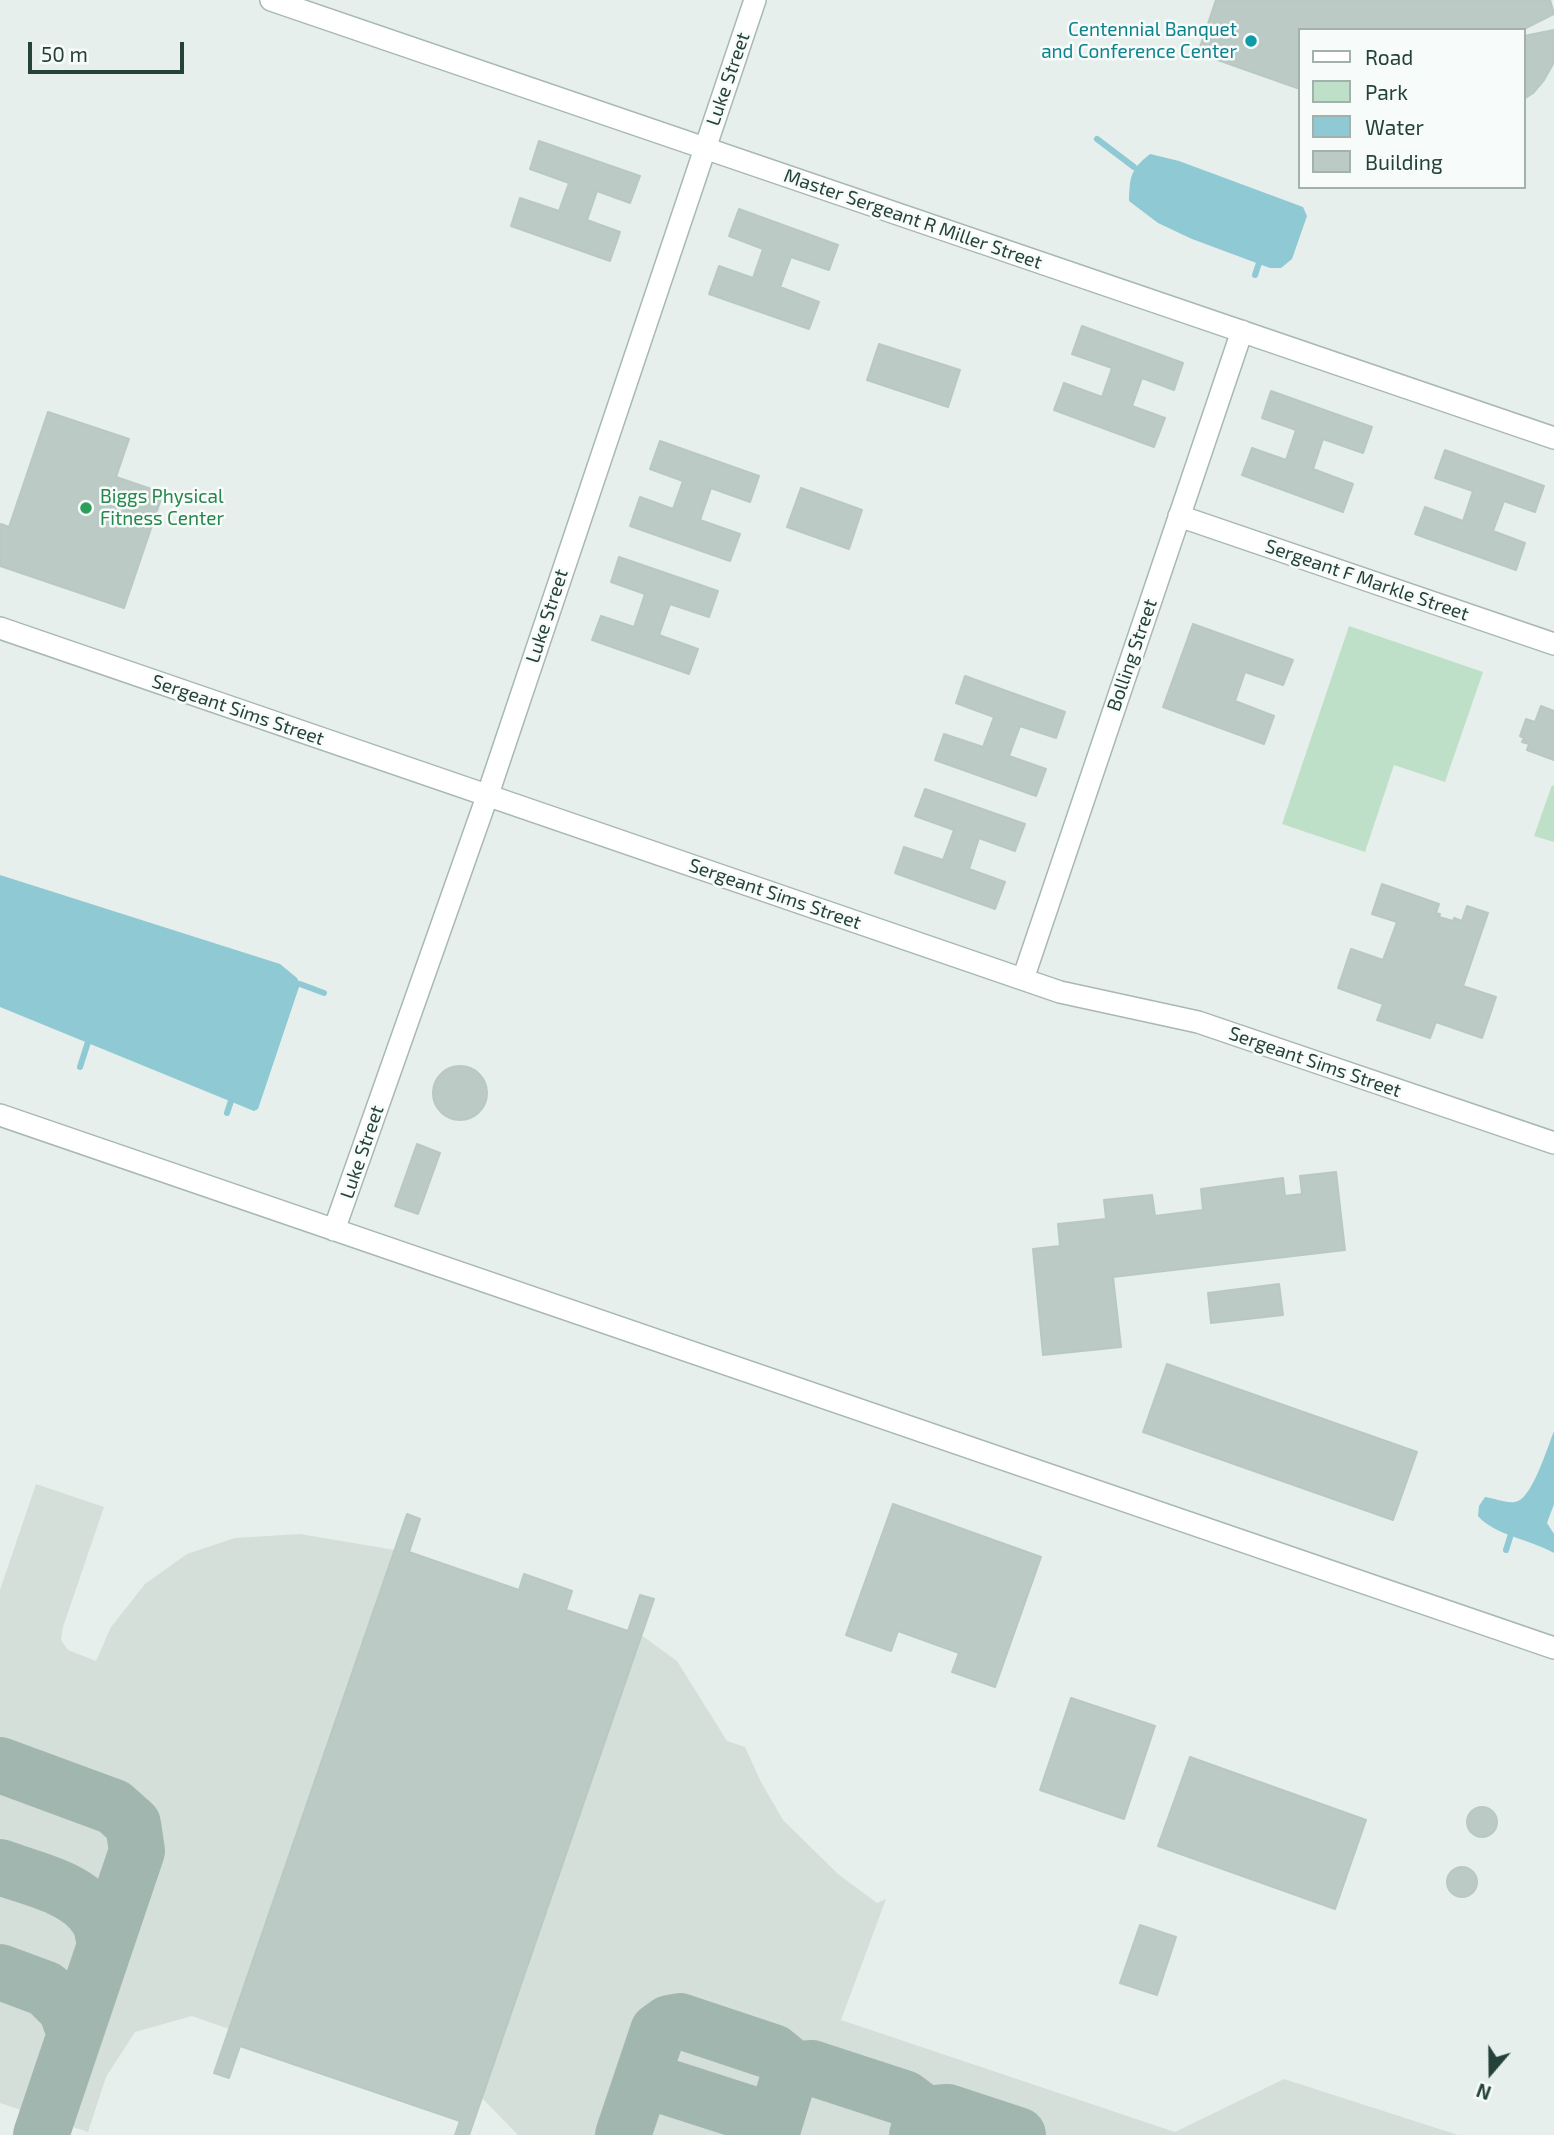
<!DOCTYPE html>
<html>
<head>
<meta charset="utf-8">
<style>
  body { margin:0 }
  #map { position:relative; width:1554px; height:2135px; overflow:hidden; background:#e6efeb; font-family:"Exo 2",sans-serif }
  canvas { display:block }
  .legend { position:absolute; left:1298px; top:28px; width:228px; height:161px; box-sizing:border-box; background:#f7fbf9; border:2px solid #a3b1ad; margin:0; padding:9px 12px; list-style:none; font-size:21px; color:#24423a }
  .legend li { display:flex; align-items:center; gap:14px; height:35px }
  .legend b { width:35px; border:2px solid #a3b1ad }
  .north { position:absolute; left:1456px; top:2037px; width:70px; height:70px; -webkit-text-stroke:5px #f7fbf9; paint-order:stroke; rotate:200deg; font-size:19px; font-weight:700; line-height:28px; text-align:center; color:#24423a }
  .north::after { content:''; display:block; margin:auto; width:24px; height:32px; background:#24423a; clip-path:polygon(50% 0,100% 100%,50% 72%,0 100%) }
  .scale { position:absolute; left:28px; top:42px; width:156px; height:32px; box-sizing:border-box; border:4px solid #24423a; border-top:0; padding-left:9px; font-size:21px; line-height:24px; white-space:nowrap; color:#24423a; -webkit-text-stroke:5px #f7fbf9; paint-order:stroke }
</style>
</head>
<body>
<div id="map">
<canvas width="1554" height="2135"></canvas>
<ul class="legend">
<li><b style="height:9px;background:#fff"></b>Road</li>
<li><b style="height:19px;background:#bfe0c8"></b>Park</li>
<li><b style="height:19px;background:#8ec9d4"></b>Water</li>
<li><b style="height:19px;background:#bbcac4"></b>Building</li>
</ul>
<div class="north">N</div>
<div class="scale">50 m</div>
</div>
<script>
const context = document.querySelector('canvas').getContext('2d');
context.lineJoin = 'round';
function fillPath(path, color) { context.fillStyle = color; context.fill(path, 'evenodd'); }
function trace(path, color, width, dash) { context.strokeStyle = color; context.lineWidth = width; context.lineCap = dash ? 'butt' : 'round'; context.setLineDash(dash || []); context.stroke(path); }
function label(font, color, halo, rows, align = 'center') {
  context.font = font + ' "Exo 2",sans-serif'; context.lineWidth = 5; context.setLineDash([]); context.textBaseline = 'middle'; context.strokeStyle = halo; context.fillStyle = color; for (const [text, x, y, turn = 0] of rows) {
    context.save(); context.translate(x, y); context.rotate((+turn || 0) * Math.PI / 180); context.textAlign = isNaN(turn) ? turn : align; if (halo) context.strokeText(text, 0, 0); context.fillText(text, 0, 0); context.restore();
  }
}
const built = new Path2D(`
  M36 1484 104 1507 63 1627 61 1640 68 1650 96 1661 111 1627 145 1584 187 1554 235 1538 300 1534 395 1550 229 2029 192 2016 135 2032 106 2077 88 2132 0 2103V1590Z
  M641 1635 677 1661 727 1741 745 1747 761 1782 783 1820 838 1874 877 1903 886 1899 841 2020 1175 2132 1284 2079 1458 2135H518L482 2098Z`);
const green = new Path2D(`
  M1349 626 1483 672 1445 782 1394 765 1365 852 1282 824Z
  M1552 785 1554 786V842L1534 836Z`);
const water = new Path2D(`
  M1150 154 1179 161 1303 207 1307 216 1292 259 1281 268H1270L1192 239 1158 223 1129 201C1130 176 1130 170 1150 154Z
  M0 875 280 964 297 978 300 984 258 1109 254 1111 0 1007Z
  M1554 1431V1504L1547 1523 1554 1534V1553C1532 1540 1494 1535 1478 1516L1479 1506 1485 1497C1495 1498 1509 1505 1518 1501 1533 1495 1548 1446 1554 1431Z`);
const stream = new Path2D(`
  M1097 139 1134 167
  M1255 275 1259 263
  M300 984 324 993
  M80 1067 88 1042
  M227 1113 231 1101
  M1506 1550 1511 1534`);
const taxiway = new Path2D(`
  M0 1765 114 1807 133 1824 137 1851 41 2135
  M0 1867C32 1879 78 1887 97 1918 102 1925 103 1936 105 1944
  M0 1972 46 1989 66 2009 75 2034
  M789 2076 801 2069 812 2068 904 2098 916 2107 921 2125
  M638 2092 650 2086 661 2085 754 2115 765 2124 768 2135
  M623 2135 658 2031 669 2023 680 2021 773 2052 784 2061 789 2076 771 2135
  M917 2135C923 2119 931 2111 948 2112L1018 2135`);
const building = new Path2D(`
  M1216 0H1550L1554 14 1522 30H1300V89L1198 53Z
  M1554 30 1553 64 1544 80 1533 93 1524 99V36Z
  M539 141 640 176 630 203 597 191 587 220 620 232 610 261 511 226 520 198 559 211 569 183 530 169Z
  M739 209 838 245 829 270 791 257 780 287 819 302 809 329 709 294 719 266 753 278 763 249 729 236Z
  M1082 326 1183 363 1174 390 1142 378 1132 406 1165 418 1154 447 1054 410 1064 383 1102 397 1112 368 1072 354Z
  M879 344 960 370 948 407 867 380Z
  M1271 391 1372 427 1363 453 1323 439 1313 469 1353 484 1343 512 1242 475 1252 448 1286 460 1296 430 1262 418Z
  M48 412 129 439 116 477 163 493 124 608 0 566V527L1 524 9 527Z
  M660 441 759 476 750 502 711 488 700 520 740 534 730 561 630 526 640 497 673 509 683 481 650 469Z
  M1445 450 1544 486 1535 512 1504 501 1493 531 1525 543 1516 570 1415 534 1425 507 1463 521 1473 491 1435 478Z
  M801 488 862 510 849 549 787 527Z
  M619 557 718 591 709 617 670 604 659 635 698 649 689 674 592 640 601 616 634 627 645 594 611 582Z
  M1193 624 1293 660 1283 685 1245 672 1235 701 1274 716 1264 744 1163 707Z
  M965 676 1065 712 1056 738 1020 726 1009 756 1046 769 1036 796 935 760 944 734 983 747 994 717 956 703Z
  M1541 706 1554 711V760L1527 750 1529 744 1522 742 1524 738 1520 736 1526 719 1535 722Z
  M925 789 1025 824 1015 851 979 838 969 869 1005 882 995 909 895 873 904 847 943 860 954 830 915 816Z
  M1382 884 1439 904 1436 913 1440 914 1439 917 1453 921 1454 918 1462 921 1467 906 1488 913 1463 986 1496 997 1482 1038 1436 1022 1430 1038 1377 1020 1383 1004 1338 988 1351 949 1383 960 1397 922 1372 914Z
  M433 1093a27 27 0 1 1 54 0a27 27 0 1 1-54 0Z
  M417 1144 440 1153 418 1214 395 1206Z
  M1336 1172 1345 1250 1113 1277 1121 1347 1043 1355 1033 1249 1060 1246 1058 1224 1106 1219 1104 1200 1152 1195 1155 1216 1203 1210 1201 1189 1283 1178 1285 1196 1302 1194 1300 1176Z
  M1279 1284 1283 1315 1211 1323 1208 1293Z
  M1167 1364 1417 1452 1393 1520 1143 1432Z
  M893 1504 1041 1557 995 1687 952 1672 959 1653 898 1631 891 1651 846 1635Z
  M407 1514 420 1519 409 1552 519 1590 524 1574 572 1591 566 1610 628 1631 640 1595 654 1599 469 2135H455L460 2121 240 2046 229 2078 214 2073Z
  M1071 1698 1155 1726 1124 1819 1040 1790Z
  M1190 1757 1366 1820 1335 1909 1158 1846Z
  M1467 1822a15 15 0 1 1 30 0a15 15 0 1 1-30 0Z
  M1447 1882a15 15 0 1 1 30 0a15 15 0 1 1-30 0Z
  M1140 1925 1176 1937 1157 1995 1120 1983Z`);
const minor = new Path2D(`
  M271 0 1554 438
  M1179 516 1554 644
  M0 628 1060 992 1198 1022 1554 1143
  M1023 979 1242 331
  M0 1115 1554 1648
  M334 1230 488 794 755 0`);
const markers = [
  [1251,41,7,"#0f9aa8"],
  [86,508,7,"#2e9e5b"]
];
const cultureNames = [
  ["Centennial Banquet",1237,30],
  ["and Conference Center",1237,52]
];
const streetNames = [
  ["Luke Street",728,79,-71],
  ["Master Sergeant R Miller Street",913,219,19],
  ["Sergeant F Markle Street",1367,580,19],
  ["Luke Street",547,616,-72],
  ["Bolling Street",1132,655,-71],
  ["Sergeant Sims Street",238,710,19],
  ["Sergeant Sims Street",775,894,19],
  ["Sergeant Sims Street",1315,1062,19],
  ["Luke Street",362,1152,-71]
];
const leisureNames = [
  ["Biggs Physical",100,497],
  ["Fitness Center",100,519]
];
fillPath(built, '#d4dfda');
fillPath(green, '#bfe0c8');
fillPath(water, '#8ec9d4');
trace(stream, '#8ec9d4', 6);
trace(taxiway, '#a2b6b0', 56);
fillPath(building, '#bbcac4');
trace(building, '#b8c9c2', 2);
trace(minor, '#a8b8b2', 24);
trace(minor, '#fff', 21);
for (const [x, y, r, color] of markers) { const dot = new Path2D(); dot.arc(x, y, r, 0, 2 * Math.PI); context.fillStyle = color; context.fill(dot); trace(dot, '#f7fbf9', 2.5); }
label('19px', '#0d838f', '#f7fbf9', cultureNames, 'right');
label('19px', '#24423a', '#f7fbf9', streetNames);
label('19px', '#27864d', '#f7fbf9', leisureNames, 'left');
</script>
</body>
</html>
